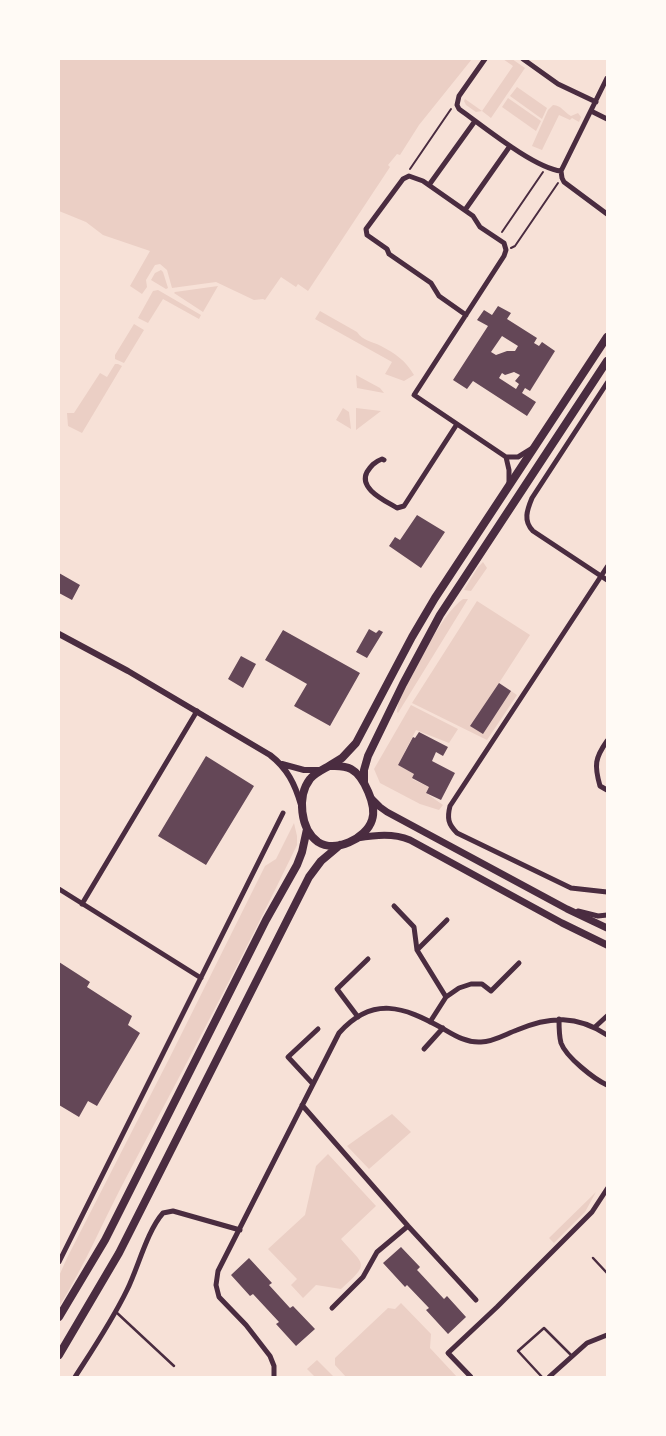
<!DOCTYPE html>
<html>
<head>
<meta charset="utf-8">
<style>
  body { margin:0 }
  #map { position:relative; width:666px; height:1436px; overflow:hidden; background:#f7e1d7; font-family:"Work Sans",sans-serif }
  canvas { display:block }
  .frame { position:absolute; inset:0; border:60px solid #fffaf5; pointer-events:none }
</style>
</head>
<body>
<div id="map">
<canvas width="666" height="1436"></canvas>
<div class="frame"></div>
</div>
<script>
const context = document.querySelector('canvas').getContext('2d');
context.lineJoin = 'round';
function fillPath(path, color) { context.fillStyle = color; context.fill(path, 'evenodd'); }
function trace(path, color, width, dash) { context.strokeStyle = color; context.lineWidth = width; context.lineCap = dash ? 'butt' : 'round'; context.setLineDash(dash || []); context.stroke(path); }
const green = new Path2D(`
  M59 59H472L419 125 400 155 397 154 388 165 390 167 308 291 298 284 296 287 281 277 265 300 263 299 254 300 216 282 172 288 167 270 160 264 155 265 146 280 147 287 142 294 130 286 150 251 103 235 86 222 59 211Z
  M503 59H512L525 68 491 118 482 111 476 112 466 105 464 101 465 99 482 111 513 66Z
  M517 87 547 108 542 119 510 96Z
  M508 98 541 121 536 131 502 107Z
  M553 105C562 106 564 112 571 116L578 113 581 117 579 122 572 118 570 120 559 115 542 150 532 146 548 110Z
  M161 270 163 272 168 288 166 289 151 280 155 273Z
  M218 286 203 312 174 293 175 292Z
  M158 290 201 315 199 319 163 299 148 323 138 318 153 291Z
  M320 311 357 332C363 341 371 341 381 346 396 354 405 360 414 375L404 381 385 374 392 362 315 319Z
  M134 324 144 330 124 363 115 359V355Z
  M115 364H118L122 366 82 433 68 426 67 413H74L100 373 107 377Z
  M356 375 380 388 384 393 357 388Z
  M343 408 349 412 351 429 336 420Z
  M356 408 381 411 356 430Z
  M483 562 487 568 471 591 464 590 478 567Z
  M463 599H468L398 713 397 712 398 703C412 677 440 615 463 599Z
  M477 601 530 635 499 683 517 695 487 740 412 703Z
  M411 705 458 729 449 743 416 730 398 765 414 774 412 779 429 787 426 793 443 805 439 810 420 804 380 783 374 769Z
  M294 823 297 836V845C243 957 185 1066 127 1176 104 1219 85 1265 59 1307V1276L67 1258 169 1059 265 866 276 859Z
  M392 1114 411 1132 369 1169 347 1146Z
  M328 1154 376 1206 341 1239C364 1266 371 1262 341 1289L316 1285 303 1298 291 1285 297 1279 268 1249 305 1215 316 1166Z
  M596 1192 585 1212 554 1243 549 1238Z
  M401 1303 431 1334 430 1348 457 1377H346L335 1365V1358L388 1308 395 1309Z
  M317 1360 334 1377H315L307 1369Z`);
const building = new Path2D(`
  M498 306 511 313 507 319 537 338 534 343 539 346 542 342 555 351 530 391 525 388 522 393 536 402 527 416 473 381 467 389 453 380 488 326 477 320 484 310 492 315ZM502 336 518 346 515 351H507L496 355 491 352ZM514 372 520 375 515 381 519 384 516 389 499 378 502 373 505 375Z
  M417 515 445 532 421 568 389 546 395 537 400 540Z
  M59 573 80 585 72 600 59 593Z
  M369 629 376 633 379 630 383 632 367 658 356 652Z
  M283 630 360 673 330 726 294 706 307 684 265 660Z
  M241 656 256 664 243 688 228 679Z
  M499 683 511 691 483 734 470 726Z
  M419 732 448 747 443 756 436 752 432 761 455 773 441 800 426 793 429 787 412 778 414 774 398 765 413 737 415 738Z
  M206 756 254 786 206 865 158 836Z
  M59 962 90 982 87 987 132 1016 128 1025 140 1033 97 1106 88 1101 79 1117 59 1105Z
  M401 1247 420 1267 417 1270 419 1272 444 1299 447 1296 466 1317 448 1334 426 1310 429 1308 407 1285 405 1287 383 1263Z
  M249 1258 272 1283 269 1285 290 1308 293 1306 315 1329 296 1346 276 1324 279 1322 253 1294 250 1296 231 1275Z`);
const path = new Path2D(`
  M410 169 451 109
  M502 232 543 172
  M511 248 515 246 558 183`);
const service = new Path2D(`
  M593 1258 607 1273
  M116 1312 174 1366
  M542 1377 518 1351 544 1328 572 1356`);
const minor = new Path2D(`
  M485 59 459 96 457 105 459 109C483 126 534 168 561 171
  M523 59 558 84 596 102
  M591 111 607 119
  M561 171 607 78
  M561 171 562 178 564 182 607 214
  M429 185 475 121
  M465 210 510 146
  M466 315 439 296 431 283 389 254 387 249 367 235 366 229 403 179 409 176 423 181 473 216 480 227 504 243 506 250 504 256 414 395 506 457H518L531 449
  M607 383 532 498C527 510 523 521 533 531L607 580
  M506 457 509 470V485
  M384 460 382 459C374 462 371 466 367 472 358 489 386 501 397 508L404 506 457 424
  M607 567 450 806C447 818 448 824 457 833L571 888 607 892
  M607 741C595 758 594 765 600 786L607 790
  M59 889 201 978
  M82 904 197 711
  M394 906 414 927 417 950 446 997
  M578 911 598 916 607 915
  M417 950 447 920
  M358 1017 337 989 368 959
  M559 1019C559 1027 559 1036 561 1043 566 1057 594 1079 607 1085
  M430 1022 446 997 459 988 471 984H482L491 991 519 963
  M595 1027 607 1016
  M424 1049 443 1028
  M313 1084 288 1057 318 1029
  M302 1105 408 1226 476 1300
  M59 1262 283 813
  M332 1308 363 1277 377 1252 408 1226
  M75 1377C93 1349 112 1321 127 1290 138 1268 147 1231 163 1213L173 1211 240 1230
  M274 1377V1366L270 1356 246 1325 219 1297 216 1285 218 1271 339 1033C373 995 404 1007 442 1028 454 1035 466 1043 481 1042 493 1042 506 1034 517 1030 550 1016 577 1015 607 1035
  M471 1377 448 1353 497 1307 592 1212 607 1189
  M549 1377 587 1343 607 1335`);
const tertiary = new Path2D(`
  M59 634 128 671 270 755C287 768 295 784 301 805
  M282 764 304 770H319`);
const secondary = new Path2D(`
  M371 798 380 807 387 812 567 909 607 928
  M357 838C376 835 393 833 410 840L562 923 607 945`);
const primary = new Path2D(`
  M329 766 342 758 356 743 412 637 435 598 607 337
  M329 766C337 766 344 765 351 769 364 776 377 806 372 820 366 839 335 853 318 842 300 829 297 796 310 779 315 773 322 770 329 766Z
  M364 782V770L368 756 403 684 440 615 607 361
  M59 1317 105 1240 266 920 297 865 302 852 307 829
  M59 1355 119 1253 309 877 321 861 340 845`);
fillPath(green, '#ebcfc5');
fillPath(building, '#644757');
trace(path, '#4a2c40', 2);
trace(service, '#4a2c40', 2.5);
trace(minor, '#4a2c40', 5);
trace(tertiary, '#4a2c40', 6);
trace(secondary, '#4a2c40', 7);
trace(primary, '#4a2c40', 8);
</script>
</body>
</html>
